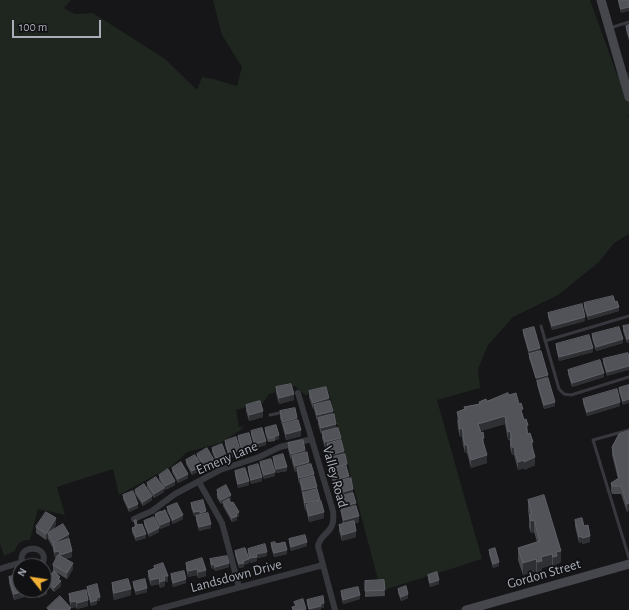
<!DOCTYPE html>
<html>
<head>
<meta charset="utf-8">
<style>
  body { margin:0 }
  #map { position:relative; width:629px; height:610px; overflow:hidden; background:#161618; font-family:"Alegreya Sans",sans-serif }
  canvas { display:block }
  .north { position:absolute; left:12px; top:558px; width:40px; height:40px; box-sizing:border-box; background:#111113; border:1px solid #4d4f55; border-radius:50%; rotate:300deg; font-size:11px; font-weight:700; line-height:16px; text-align:center; color:#a8adb8 }
  .north::after { content:''; display:block; margin:auto; width:14px; height:18px; background:#f2b134; clip-path:polygon(50% 0,100% 100%,50% 72%,0 100%) }
  .scale { position:absolute; left:12px; top:20px; width:89px; height:18px; box-sizing:border-box; border:2px solid #a8adb8; border-top:0; padding-left:5px; font-size:12px; line-height:14px; white-space:nowrap; color:#a8adb8; -webkit-text-stroke:3px #111113; paint-order:stroke }
</style>
</head>
<body>
<div id="map">
<canvas width="629" height="610"></canvas>
<div class="north">N</div>
<div class="scale">100 m</div>
</div>
<script>
const context = document.querySelector('canvas').getContext('2d');
context.lineJoin = 'round';
function fillPath(path, color) { context.fillStyle = color; context.fill(path, 'evenodd'); }
function trace(path, color, width, dash) { context.strokeStyle = color; context.lineWidth = width; context.lineCap = dash ? 'butt' : 'round'; context.setLineDash(dash || []); context.stroke(path); }
function label(font, color, halo, rows, align = 'center') {
  context.font = font + ' "Alegreya Sans",sans-serif'; context.lineWidth = 3.5; context.setLineDash([]); context.textBaseline = 'middle'; context.strokeStyle = halo; context.fillStyle = color; for (const [text, x, y, turn = 0] of rows) {
    context.save(); context.translate(x, y); context.rotate((+turn || 0) * Math.PI / 180); context.textAlign = isNaN(turn) ? turn : align; if (halo) context.strokeText(text, 0, 0); context.fillText(text, 0, 0); context.restore();
  }
}
const green = new Path2D(`
  M0 0H71L64 8 75 14 93 13 165 59 197 90 202 77 213 79 237 86 242 67 222 35 213 0H590L617 75 629 72V115H628L629 119V234L614 243 599 262 558 295 513 317 488 345 478 369 480 388 437 400 482 559 381 591 328 390 305 395 295 386 269 394 263 403 236 410 239 427 244 426 241 430 220 443 187 452 172 466 119 495 113 469 57 487 65 515 38 509 30 540C21 540 17 543 15 551L4 556 0 543Z`);
const service = new Path2D(`
  M610 28 629 22
  M541 326 559 389 564 394 571 395 629 377
  M545 341 629 316
  M270 415 284 412
  M629 430 593 440 629 558`);
const minor = new Path2D(`
  M298 393 333 511C336 535 321 531 318 546L335 610
  M199 482 222 523 239 587
  M134 519 152 511 175 494 220 470 259 457 280 447 312 439
  M24 566C11 543 55 543 41 566
  M0 569 22 562
  M155 610 323 565`);
const secondary = new Path2D(`
  M601 0 629 97
  M466 610 629 564`);
const wall = new Path2D(`
  M618 0H629L621 13 618 1Z
  M629 25V41L626 30V26Z
  M615 302 619 311 588 320 584 308V303Z
  M548 313 585 321 552 330 548 317Z
  M629 325V343H627L623 331V326Z
  M523 330 540 352 555 406 544 409 537 385V382L529 358V355L523 334Z
  M592 334 623 343 596 351 592 338Z
  M556 344 593 352 559 361 556 348Z
  M629 358 607 376 603 363V359Z
  M568 370 604 377 572 387 568 374Z
  M629 385 623 405 619 392V388Z
  M276 387 294 400 279 404 276 393Z
  M309 391 329 401 344 454 349 479 353 494 359 522 354 524 356 537 342 541 339 531V525L343 524 339 503V498L336 488V486H334L331 476 332 470 330 464V460V461L327 450V447L325 448 322 438V434H321L318 424V421H317L314 409H313L309 397Z
  M509 395 523 417 533 450 535 465 524 470V468L518 470 514 455H512L510 447V439L508 440 505 424 480 431 484 446 487 463 471 468 467 453H465L463 445 462 436 460 437 458 429 457 412 464 410V407L479 404V402L487 401Z
  M583 399 620 406 587 416 583 403Z
  M246 405 263 417 249 421 246 411Z
  M280 411 297 420 301 436 286 440 283 428 280 418Z
  M265 428 279 439 275 440V441L268 442 265 432Z
  M251 431 266 445 255 448 251 435Z
  M629 431 627 512 621 494H612L611 491V483L618 479 612 455V447Z
  M238 436 253 451 242 454 238 440Z
  M225 441 240 454 229 458 225 445Z
  M288 443 305 452 314 476 324 518 309 522 306 509 305 510 303 499 300 484H299L297 472H295L292 462V460H291L288 449Z
  M212 448 226 459 216 462 212 452Z
  M197 454 214 464 204 469 197 458Z
  M273 457 287 471 276 473 273 461Z
  M186 460 201 470 192 475 186 464Z
  M260 462 275 476 264 479 260 466Z
  M248 467 262 481 251 484 248 471Z
  M172 468 188 478 178 483 172 472Z
  M235 471 249 485 238 488 235 475Z
  M159 475 175 485 165 490 159 479Z
  M147 483 164 492 154 498 147 487Z
  M135 490 152 500 143 506 135 494Z
  M217 490 231 499 229 500 239 516 237 517V520L232 522 223 506V503L221 504 217 498Z
  M123 495 138 508 129 512 123 499Z
  M528 500 561 562 557 564V568L553 569 552 565 542 568V573L537 574 536 571 523 575 518 560V548L537 542 534 532 531 533 529 527V516L528 511Z
  M191 503 206 513 211 528 199 531 196 520V516L200 515 194 516 191 507Z
  M167 507 183 519 173 524 167 511Z
  M155 514 170 525 160 529 155 518Z
  M575 520 584 526 590 542 582 544V542L579 543 575 526Z
  M134 521 137 525 146 538 136 541 132 532V528L135 527Z
  M144 521 159 532 149 537 144 525Z
  M56 524 53 530 69 539 72 557 66 559 73 569 67 579 57 573 60 581 61 586 54 592 44 581V575L51 574 53 571V565L57 557 55 558 53 550V548L48 539V537L46 540 36 533V527Z
  M289 539 307 546 291 551 289 543Z
  M271 543 276 544 287 554 274 557 271 547Z
  M248 549 267 556 257 558V561L250 563 248 553Z
  M489 550 499 566 493 568 489 554Z
  M235 551 249 563 244 565V567L239 568 235 555Z
  M210 559 229 567 215 571 214 568 212 569 210 563Z
  M186 563 206 570V576L198 578 197 575 188 577 186 569Z
  M154 566 168 582H165V586L160 588 159 584 151 586 148 577V571L154 568Z
  M171 574 186 583 173 587 171 578Z
  M428 575 439 584 430 587 428 579Z
  M9 577 24 597 14 600 9 583Z
  M384 580 385 596 365 597V581Z
  M133 582 147 592 136 595 133 586Z
  M112 583 131 595 114 600 112 589Z
  M87 587 100 601H97V604L91 606 87 591Z
  M398 589 408 598 401 601 398 593Z
  M35 590H44L47 594 38 598Z
  M341 591 360 599 343 604 341 595Z
  M69 594 88 606 77 609 76 607 71 608 69 600Z
  M307 600 324 607 321 608 320 610H309L307 604Z`);
const shadedWall = new Path2D(`
  M629 7V11L621 13V9Z
  M619 307V311L588 320V316Z
  M585 317V321L552 330V326Z
  M623 339V343L596 351V347Z
  M627 339H629V343H627Z
  M540 348V353L529 355V351Z
  M593 348V352L559 361V357Z
  M629 366V370L607 376V372Z
  M604 373V377L572 387V383Z
  M548 375V379L536 382V378Z
  M294 394V400L279 404V398Z
  M329 398V404L314 405V409H313V403Z
  M629 399V403L623 405V401Z
  M555 402V406L544 409V405Z
  M620 402V406L587 416V412Z
  M263 411V417L249 421V415Z
  M333 411V417L318 418V421H317V415Z
  M505 416V424L478 432V424Z
  M297 418V424H283V428V422Z
  M336 424V430L322 432V434H321V428Z
  M528 425V433L526 426Z
  M462 428V436L460 437V429Z
  M301 430V436L286 440V434Z
  M510 431V439L508 440V432Z
  M279 435V439L275 440V436Z
  M341 438V444H327V447L325 448V442Z
  M482 438H484V446H482Z
  M266 441V445L255 448V444Z
  M533 442V450L531 443Z
  M465 445H467V453H465Z
  M253 447V451L242 454V450Z
  M512 447H514V455H512Z
  M240 450V454L229 458V454Z
  M305 450V456H292V460H291V454Z
  M344 451V457L330 458V461V455Z
  M226 455V459L216 462V458Z
  M487 455V463L471 468V460Z
  M535 457V465L524 470V462Z
  M214 460V464L204 469V465Z
  M524 460V468L518 470V462Z
  M309 462V468H297V472H295V466Z
  M347 464V470L333 474V468Z
  M201 466V470L192 475V471Z
  M287 467V471L276 473V469Z
  M275 472V476L264 479V475Z
  M188 474V478L178 483V479Z
  M314 474V480H300V484H299V478Z
  M349 476V482H336V486H334V480Z
  M262 477V481L251 484V480Z
  M175 481V485L165 490V486Z
  M249 481V485L238 488V484Z
  M317 487V493H303V490Z
  M164 488V492L154 498V494Z
  M353 489V495L339 499V493Z
  M231 495V499L221 504V500Z
  M152 496V500L143 506V502Z
  M320 500V506L306 505V509L305 510V503Z
  M356 503V509L341 510V507Z
  M629 503V511L627 512V504Z
  M138 504V508L129 512V508Z
  M200 511V515L194 516V512Z
  M206 511V515L200 517V513Z
  M239 512V516L237 517V520L232 522V518L236 514Z
  M324 512V518L309 522V516Z
  M183 515V519L173 524V520Z
  M359 516V522L344 526V520Z
  M56 518V524L49 535 48 533V537L46 540V534Z
  M534 520V532L531 533V521Z
  M170 521V525L160 529V525Z
  M211 524V528L199 531V527Z
  M159 528V532L149 537V533Z
  M356 531V537L342 541V535Z
  M69 534V540L53 546V543Z
  M146 534V538L136 541V537Z
  M582 536V542L579 543V537Z
  M590 536V542L582 544V538Z
  M307 542V546L291 551V547Z
  M287 550V554L274 557V553Z
  M59 551V557L55 558V552Z
  M72 551V557L60 561V555Z
  M561 551V562L557 564V568L553 569V557L556 552Z
  M267 552V556L257 558V561L250 563V558L256 554Z
  M552 554V565L542 568V573L537 574V562L541 557Z
  M249 559V563L244 565V567L239 568V564L243 561Z
  M536 559V571L523 575V563Z
  M499 562V566L493 568V564Z
  M73 563V569L67 579V573Z
  M229 563V567L215 571V567Z
  M214 564V568L212 569V565Z
  M197 569V575L188 577V571Z
  M206 570V576L198 578V572Z
  M164 576H168V582H165V586L160 588V582Z
  M159 578V584L151 586V580Z
  M186 579V583L173 587V583Z
  M439 580V584L430 587V583Z
  M61 581V586L54 592V588Z
  M147 588V592L136 595V591Z
  M131 589V595L114 600V593Z
  M31 590H33V593L26 596V591Z
  M47 590V594L38 598V594Z
  M24 591V597L14 600V594Z
  M408 594V598L401 601V597Z
  M360 595V599L343 604V600Z
  M100 597V601H97V604L91 606V602L96 598Z
  M88 600V606L77 609V603Z
  M76 601V607L71 608V602Z
  M324 603V607L321 608V610H309V609L320 604Z`);
const building = new Path2D(`
  M619 0H629V7L621 9Z
  M629 25V37L626 26Z
  M613 296 615 302 617 301 619 307 588 316 584 303Z
  M582 304 585 317 552 326 548 313Z
  M629 325V339H627L623 326Z
  M534 327 540 348 529 351 523 330Z
  M619 327 623 339 596 347 592 334Z
  M589 335 593 348 559 357 556 344Z
  M541 351 548 375 536 378 529 354Z
  M628 353 629 358V366L607 372 603 359Z
  M600 360 604 373 572 383 568 370Z
  M548 378 555 402 544 405 537 381Z
  M291 384 294 394 279 398 276 387Z
  M629 385V399L623 401 619 388Z
  M326 387 329 398 313 403 309 391Z
  M617 389 620 402 587 412 583 399Z
  M508 393 509 395 516 393 519 404 521 403 523 409 521 410 524 420 526 419 528 425 526 426 528 434 530 433 533 442 531 443 535 457 524 462V460L518 462 514 447H512L510 439H512L510 431 508 432 505 416 478 424 481 433 483 432 484 438H482L487 455 471 460 467 445H465L463 437 464 436 462 428 460 429 458 421 460 420 457 412 465 409 464 407 480 404 479 402 486 399 487 401Z
  M260 401 263 411 249 415 246 405Z
  M330 401 333 411 317 415 314 405Z
  M295 408 297 418 283 422 280 411Z
  M334 414 336 424 321 428 318 418Z
  M298 420 301 430 286 434 283 424Z
  M276 425 279 435 275 436V437L268 438 265 428Z
  M262 428 266 441 255 444 251 431Z
  M338 428 341 438 325 442 322 432Z
  M629 431V503L627 504 621 486H612L611 483 619 478 612 447 619 434Z
  M249 433 253 447 242 450 238 436Z
  M236 437 240 450 229 454 225 441Z
  M303 440 305 450 291 454 288 443Z
  M341 440 344 451 330 455 327 444Z
  M222 444 226 455 216 458 212 448Z
  M207 448 214 460 204 465 197 454Z
  M307 452 309 462 295 466 292 456Z
  M283 454 287 467 276 469 273 457Z
  M345 454 347 464 333 468 330 458Z
  M195 455 201 466 192 471 186 460Z
  M271 459 275 472 264 475 260 462Z
  M181 462 188 474 178 479 172 468Z
  M258 464 262 477 251 480 248 467Z
  M311 464 314 474 299 478 297 468Z
  M346 466 349 476 334 480 331 470Z
  M245 468 249 481 238 484 235 471Z
  M168 469 175 481 165 486 159 475Z
  M314 476 317 487 303 490 300 480Z
  M156 477 164 488 154 494 147 483Z
  M351 478 353 489 339 493 336 482Z
  M144 484 152 496 143 502 135 490Z
  M226 485 231 495 221 500 217 494 218 493 217 490Z
  M317 489 320 500 305 503 303 493Z
  M133 491 138 504 129 508 123 495Z
  M353 493 356 503 341 507 339 497Z
  M544 495 561 551 556 552 557 556 553 557 552 554 541 557 542 561 537 562 536 559 523 563 518 548 540 541 534 520 531 521 529 515 532 514 528 500Z
  M229 499 231 503 233 502 239 512 236 514 237 516 232 518 223 502Z
  M203 500 206 511 200 513V511L194 512 191 503Z
  M321 501 324 512 309 516 306 505Z
  M177 503 183 515 173 520 167 507Z
  M356 506 359 516 344 520 341 510Z
  M165 510 170 521 160 525 155 514 161 511V512Z
  M46 512 56 518 46 534 36 527Z
  M208 513 211 524 199 527 196 516Z
  M154 517 159 528 149 533 144 521Z
  M582 518 584 526 588 525 590 536 582 538V536L579 537 575 520Z
  M136 520 137 525 142 524 146 534 136 537 132 528 136 526 134 521Z
  M354 521 356 531 342 535 339 525Z
  M63 524 69 534 53 543 48 533Z
  M305 535 307 542 291 547 289 539Z
  M69 539 72 551 60 555 59 551 55 552 53 544Z
  M275 542 276 544 285 542 287 550 274 553 271 543Z
  M265 544 267 552 256 554 257 557 250 558 248 549Z
  M245 548 249 559 243 561 244 563 239 564 235 551Z
  M495 548 499 562 493 564 489 550Z
  M58 555 73 563 67 573 53 565Z
  M227 556 229 563 215 567 214 564 212 565 210 559Z
  M202 558 206 570 198 572 197 569 188 571 186 563Z
  M163 563 168 576H164L165 580 160 582 159 578 151 580 148 571 155 568 154 566Z
  M48 571 51 574 54 571 60 577 58 579 61 581 54 588 44 577V575Z
  M184 571 186 579 173 583 171 574Z
  M437 572 439 580 430 583 428 575Z
  M19 574 20 576V590H24V591L14 594 9 577Z
  M128 579 131 589 114 593 112 583Z
  M145 579 147 588 136 591 133 582Z
  M384 580 385 590 365 591V581Z
  M44 582 47 590 38 594 37 590H44Z
  M97 584 100 597 96 598 97 600 91 602 87 587Z
  M406 586 408 594 401 597 398 589Z
  M358 587 360 595 343 600 341 591Z
  M86 590 88 600 77 603 76 601 71 602 69 594Z
  M60 596 71 608 69 610H49L47 608Z
  M323 596 324 603 320 604 321 606 309 609 307 600Z
  M303 599 306 609 303 610H293L292 607 296 606 294 602Z`);
const streetNames = [
  ["Emeny Lane",227,458,-23],
  ["Valley Road",335,477,75],
  ["Gordon Street",544,574,-16],
  ["Landsdown Drive",236,576,-15]
];
fillPath(green, '#1e261f');
trace(service, '#37383d', 3);
trace(minor, '#37383d', 6);
trace(secondary, '#45474d', 9);
fillPath(wall, '#47494d');
fillPath(shadedWall, '#2f3033');
fillPath(building, '#525359');
trace(building, '#5f6168', 1);
label('14px', '#a8adb8', '#111113', streetNames);
</script>
</body>
</html>
